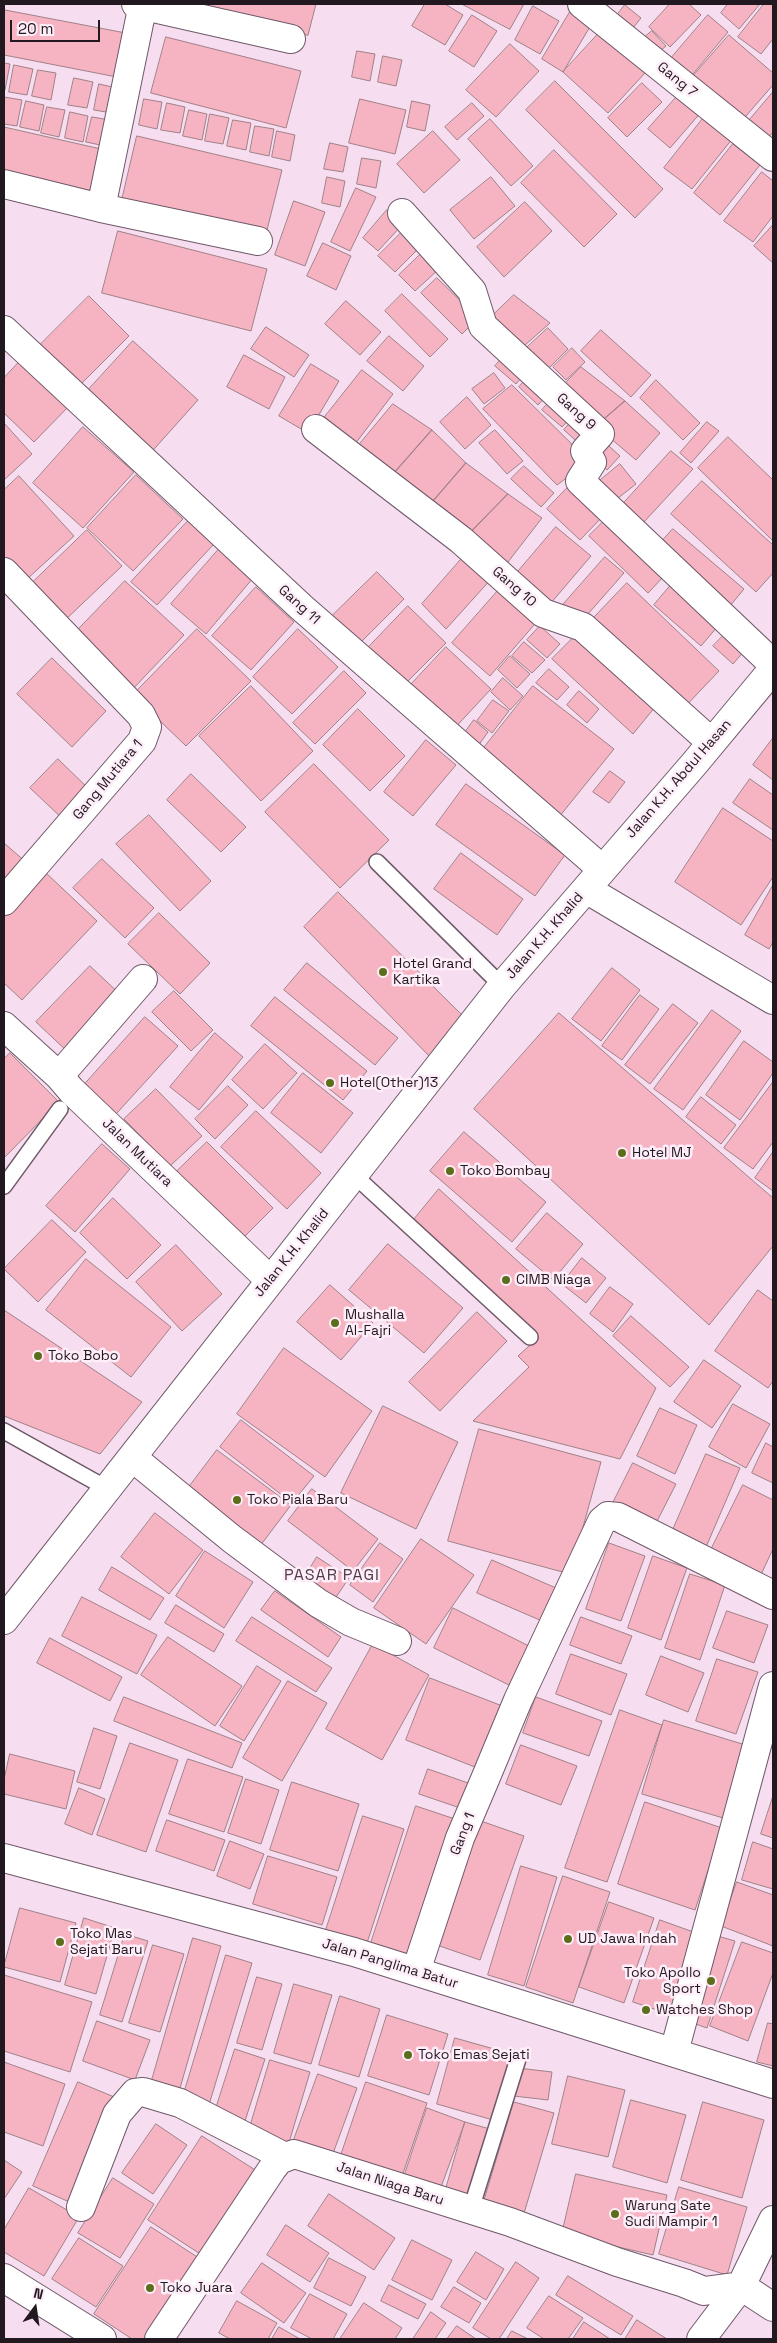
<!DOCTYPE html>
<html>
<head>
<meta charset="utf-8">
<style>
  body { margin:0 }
  #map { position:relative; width:777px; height:2343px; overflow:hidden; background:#f7ddf0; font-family:"Space Grotesk",sans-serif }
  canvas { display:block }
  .frame { position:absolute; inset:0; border:5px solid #22181f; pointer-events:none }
  .north { position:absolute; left:10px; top:2283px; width:50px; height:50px; -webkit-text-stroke:4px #feeef9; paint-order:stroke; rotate:14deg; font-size:14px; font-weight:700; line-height:20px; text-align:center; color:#22181f }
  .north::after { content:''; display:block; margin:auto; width:18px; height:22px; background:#22181f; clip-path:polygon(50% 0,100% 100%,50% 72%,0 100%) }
  .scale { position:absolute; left:10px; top:20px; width:90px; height:22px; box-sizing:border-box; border:2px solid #22181f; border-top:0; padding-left:6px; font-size:15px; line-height:18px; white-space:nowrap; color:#22181f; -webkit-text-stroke:4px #feeef9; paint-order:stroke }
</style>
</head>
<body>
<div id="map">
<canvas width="777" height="2343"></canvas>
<div class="frame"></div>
<div class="north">N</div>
<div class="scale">20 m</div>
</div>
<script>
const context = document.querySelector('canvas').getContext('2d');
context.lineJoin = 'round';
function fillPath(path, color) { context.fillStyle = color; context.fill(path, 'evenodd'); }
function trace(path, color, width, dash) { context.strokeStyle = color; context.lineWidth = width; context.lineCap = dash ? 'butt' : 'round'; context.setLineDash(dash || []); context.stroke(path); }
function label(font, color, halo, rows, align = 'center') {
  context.font = font + ' "Space Grotesk",sans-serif'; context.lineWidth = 5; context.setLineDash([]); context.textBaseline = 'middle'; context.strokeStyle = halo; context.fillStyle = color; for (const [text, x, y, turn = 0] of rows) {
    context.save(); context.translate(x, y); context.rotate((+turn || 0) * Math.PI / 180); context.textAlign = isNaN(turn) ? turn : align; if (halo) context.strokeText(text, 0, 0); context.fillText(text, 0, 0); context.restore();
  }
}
const building = new Path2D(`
  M198 4H316L308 35Z
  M425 4H445L463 15 445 45 412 26Z
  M462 4H524L510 29Z
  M670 4H689L701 15 670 47 649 27Z
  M728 4H760L739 29 721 13Z
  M764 4H773V39L761 54 738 37Z
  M625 5 641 18 629 33 613 20Z
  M533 6 559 21 540 54 515 40Z
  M5 10 131 34 122 78 4 55Z
  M570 12 591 25 563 72 542 59Z
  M472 15 497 31 474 67 449 51Z
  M708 15 728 32 688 80 667 63Z
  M652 31 666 46 653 57 639 42Z
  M600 32 645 73 608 113 563 72Z
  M729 35 773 73V85L739 124 689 81Z
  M166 37 301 71 286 128 151 93Z
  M510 44 539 71 496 117 466 90Z
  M357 51 375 54 370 81 352 77Z
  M383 56 402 60 396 86 378 82Z
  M4 63 10 64 5 90H4Z
  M14 65 33 69 27 95 9 92Z
  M38 70 56 73 51 100 32 96Z
  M74 78 93 82 87 108 68 105Z
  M555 81 663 189 635 218 526 110Z
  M642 83 662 102 627 137 608 118Z
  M99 84 117 88 112 113 94 110Z
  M681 92 703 110 670 148 648 129Z
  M773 92V132L762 145 742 129Z
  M4 97 22 100 17 126 4 124Z
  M144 99 162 102 157 129 139 125Z
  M360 99 406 110 395 154 349 143Z
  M26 101 44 105 39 131 20 127Z
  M412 101 430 105 425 131 407 127Z
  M167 103 185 107 180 133 161 130Z
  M472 103 484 116 457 140 445 127Z
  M47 107 65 110 59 137 41 133Z
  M189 110 207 114 202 140 183 136Z
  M70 112 88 116 83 142 65 138Z
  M210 114 229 118 223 144 205 141Z
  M705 116 733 138 692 189 664 168Z
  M92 117 110 120 105 146 86 142Z
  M490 119 533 166 511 186 468 139Z
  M233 120 251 123 246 150 227 146Z
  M255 126 274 129 269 156 250 152Z
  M4 127 101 149 88 203 4 182Z
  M277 131 295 135 290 161 272 157Z
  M433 131 460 160 424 193 397 164Z
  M137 136 282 170 266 234 122 200Z
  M330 143 348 147 343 172 324 169Z
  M733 144 760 165 720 215 694 193Z
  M554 150 617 214 584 247 521 183Z
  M362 158 381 161 376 188 357 184Z
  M762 172 773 181V216L753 242 724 221Z
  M327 177 345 181 340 207 322 203Z
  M491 177 515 206 474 239 450 210Z
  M356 188 376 197 350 251 331 242Z
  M294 201 325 212 305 266 275 255Z
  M525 202 552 231 504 277 477 247Z
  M387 210 403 224 378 251 363 238Z
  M773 225V263L754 246Z
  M405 229 421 246 395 272 378 256Z
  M118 231 267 269 251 331 102 293Z
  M323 243 351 256 336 290 307 276Z
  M423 252 439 269 415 291 399 275Z
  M437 278 478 318 462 334 421 293Z
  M402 294 448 339 430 357 385 311Z
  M514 295 550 323 516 353 485 323Z
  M89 296 129 336 75 390 35 350Z
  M346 301 381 332 360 355 325 324Z
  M266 327 309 355 294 377 251 349Z
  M548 328 568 349 540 377 519 355Z
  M601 330 651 375 631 397 581 351Z
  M389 336 424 366 403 391 367 361Z
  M133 341 198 400 147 457 81 398Z
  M572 348 585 362 566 380 553 367Z
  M508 352 528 370 516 384 495 366Z
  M244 355 285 377 269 409 227 387Z
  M22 359 71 404 34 442 4 413V378Z
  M311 364 339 381 308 433 279 416Z
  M581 367 625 401 596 426 561 388Z
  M362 370 393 394 352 448 320 423Z
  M494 373 505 388 484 404 472 389Z
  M531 374 551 391 538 405 519 387Z
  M656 380 700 423 683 440 640 398Z
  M512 385 589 461 557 485 483 409Z
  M555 396 574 414 562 427 542 410Z
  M467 397 491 425 465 449 440 422Z
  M625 401 660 433 636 460 596 426Z
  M393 404 432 430 388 480 354 451Z
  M576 416 584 448 564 430Z
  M707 422 719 431 691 463 680 453Z
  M4 423 32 454 4 480Z
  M83 427 134 472 83 528 33 483Z
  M432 430 466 463 428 507 388 480Z
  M495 430 523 461 507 474 479 443Z
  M728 437 773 480V541L698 468Z
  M600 438 620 456 607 470 587 452Z
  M671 451 693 469 643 523 622 505Z
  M466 463 508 494 464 539 428 507Z
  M620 464 636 484 613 502 597 483Z
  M524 466 554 493 541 507 511 479Z
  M136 475 183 519 133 571 87 528Z
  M19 476 74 536 26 580 4 557V490Z
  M574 481 607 512 580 540 547 509Z
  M702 481 773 545V573L756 592 671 514Z
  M508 494 542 518 501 571 464 539Z
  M608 517 666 574 648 593 589 536Z
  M188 521 214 544 157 605 131 582Z
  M556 527 591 556 545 610 510 581Z
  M673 529 744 589 725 612 654 550Z
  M87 530 122 566 62 623 28 587Z
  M219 549 253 578 206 634 171 604Z
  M464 556 492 578 446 629 422 604Z
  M605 557 624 573 580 623 561 607Z
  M377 572 404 599 357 646 329 619Z
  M125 581 184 635 130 692 71 637Z
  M627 583 719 671 680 712 587 625Z
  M503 585 540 618 490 676 452 643Z
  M671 585 718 626 701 646 654 605Z
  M256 587 294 622 251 670 212 636Z
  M408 606 446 643 402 687 365 651Z
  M540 626 560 644 547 658 527 640Z
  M197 629 251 681 186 746 133 695Z
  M298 629 338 667 292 714 253 677Z
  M582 629 660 701 633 734 552 659Z
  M726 633 745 650 733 664 713 646Z
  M524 642 545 660 532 673 512 656Z
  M446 647 491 689 451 732 406 690Z
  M510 656 530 674 517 688 498 670Z
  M52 658 106 711 72 747 17 694Z
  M549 669 569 687 557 700 536 683Z
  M344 671 366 693 315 744 293 723Z
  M503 678 523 696 510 710 491 692Z
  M251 686 313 751 261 801 199 736Z
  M533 686 614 749 559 817 479 754Z
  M579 691 599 709 587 723 567 705Z
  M493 700 509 711 492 733 477 721Z
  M358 709 405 756 370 791 323 745Z
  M474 720 488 732 473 753 458 742Z
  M773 738V780L753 765Z
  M426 740 456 765 413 816 384 792Z
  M58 759 92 792 65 821 30 788Z
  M314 764 389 840 340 888 265 812Z
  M610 771 625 782 609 803 593 792Z
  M191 774 246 827 221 852 167 800Z
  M750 779 773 795V830L733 803Z
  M466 784 565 855 535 896 436 825Z
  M723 808 773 841V877L741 925 675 882Z
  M149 815 211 881 180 911 116 844Z
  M4 843 27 863 4 890Z
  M461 853 523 899 497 935 434 889Z
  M102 859 154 908 125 938 73 888Z
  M45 872 97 921 22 1000 4 983V915Z
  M773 885V942L769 949 745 935Z
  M338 892 464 1017 430 1057 304 927Z
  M159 913 210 963 180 994 128 944Z
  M307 963 398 1038 375 1065 284 990Z
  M90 966 123 997 70 1054 36 1022Z
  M612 968 640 990 601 1041 572 1019Z
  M174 991 213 1030 191 1051 152 1012Z
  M640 995 659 1009 622 1060 602 1046Z
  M275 997 367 1071 343 1100 251 1026Z
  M673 1004 698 1023 650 1084 625 1065Z
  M712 1010 741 1031 683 1110 654 1089Z
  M559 1013 773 1198V1246L709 1325 474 1109Z
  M145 1017 178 1046 116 1114 84 1085Z
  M215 1033 243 1057 199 1110 170 1087Z
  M744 1041 773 1062V1073L740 1120 706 1095Z
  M265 1044 297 1073 263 1109 232 1080Z
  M10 1053 59 1102 4 1158V1059Z
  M303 1073 353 1113 321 1153 271 1113Z
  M773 1082V1142L753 1169 724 1148Z
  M228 1086 248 1105 215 1139 195 1119Z
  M156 1089 202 1136 170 1166 124 1119Z
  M701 1097 736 1125 721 1144 686 1117Z
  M256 1111 321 1173 287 1209 221 1147Z
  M464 1132 546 1202 512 1242 430 1171Z
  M207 1142 273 1208 235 1246 168 1180Z
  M102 1144 130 1169 75 1232 46 1206Z
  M773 1152V1191L755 1178Z
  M439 1189 656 1388 620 1459 473 1421 529 1367 518 1356 538 1338 412 1222Z
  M113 1198 161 1245 127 1279 80 1233Z
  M547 1213 583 1244 553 1280 516 1249Z
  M52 1220 86 1252 38 1302 4 1269Z
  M388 1244 463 1308 424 1353 349 1290Z
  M176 1245 222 1294 182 1331 136 1282Z
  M582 1258 606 1278 586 1303 562 1284Z
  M86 1259 171 1327 131 1377 46 1310Z
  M330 1285 373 1323 341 1360 297 1322Z
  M610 1287 633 1304 613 1332 590 1314Z
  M758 1290 773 1301V1381L768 1388 715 1351Z
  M4 1310 142 1402 100 1454 4 1416Z
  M477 1312 507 1341 440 1411 409 1382Z
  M631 1316 689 1367 670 1387 613 1336Z
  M284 1348 372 1411 325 1477 237 1414Z
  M704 1360 741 1386 712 1428 674 1402Z
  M733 1404 770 1424 746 1468 709 1447Z
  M383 1406 458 1442 416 1529 341 1493Z
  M660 1408 697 1425 675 1474 637 1456Z
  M241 1420 314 1476 292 1503 220 1447Z
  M479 1429 601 1462 570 1574 448 1541Z
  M766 1443 773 1447V1483L752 1473Z
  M217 1450 291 1505 257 1550 183 1495Z
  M706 1454 740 1468 703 1554 669 1539Z
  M633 1463 676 1484 653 1529 611 1507Z
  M743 1485 773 1500V1549L758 1581 708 1556Z
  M312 1489 378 1539 353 1571 288 1521Z
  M155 1513 203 1550 169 1594 121 1557Z
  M421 1539 474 1575 426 1644 374 1608Z
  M380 1543 403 1559 373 1602 350 1585Z
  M609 1543 645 1556 621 1621 586 1609Z
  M205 1551 253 1582 224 1628 176 1596Z
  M653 1556 687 1568 661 1640 628 1628Z
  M317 1557 349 1578 332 1603 301 1583Z
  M492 1560 556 1588 542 1621 477 1593Z
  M112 1567 164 1598 150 1620 99 1590Z
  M690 1574 725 1585 700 1660 665 1648Z
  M275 1591 341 1637 328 1657 261 1610Z
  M82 1597 157 1635 137 1674 62 1636Z
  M176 1605 224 1634 214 1652 165 1623Z
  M453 1608 535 1649 515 1688 434 1648Z
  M727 1611 768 1625 754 1663 713 1648Z
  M252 1617 332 1668 316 1692 236 1641Z
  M581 1617 632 1636 621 1664 570 1645Z
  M168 1637 242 1686 215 1726 141 1675Z
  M50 1638 122 1677 110 1701 37 1663Z
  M373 1644 429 1675 382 1760 326 1729Z
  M571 1654 627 1674 611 1715 556 1694Z
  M661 1656 704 1673 688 1712 646 1695Z
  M717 1659 758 1672 736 1734 696 1721Z
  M257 1666 281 1681 244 1741 220 1726Z
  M430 1678 505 1707 480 1769 406 1740Z
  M288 1681 327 1703 282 1781 243 1758Z
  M124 1697 242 1743 232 1768 114 1721Z
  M536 1697 602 1721 589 1756 523 1733Z
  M620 1710 662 1725 607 1882 565 1868Z
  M664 1720 752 1747 730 1820 642 1794Z
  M94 1728 117 1736 100 1789 77 1782Z
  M130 1743 178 1760 146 1852 97 1835Z
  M521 1745 577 1766 561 1805 506 1784Z
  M10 1754 75 1771 66 1809 4 1794V1780Z
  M188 1759 243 1777 224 1832 169 1814Z
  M428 1769 471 1784 463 1809 419 1794Z
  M246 1779 279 1790 261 1844 228 1833Z
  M292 1782 359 1804 338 1871 270 1850Z
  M79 1788 105 1799 92 1835 65 1824Z
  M773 1796V1838L761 1834Z
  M645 1802 722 1828 695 1910 618 1884Z
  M416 1806 455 1819 410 1956 371 1943Z
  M363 1816 404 1829 367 1943 326 1930Z
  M167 1820 225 1840 214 1871 156 1851Z
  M478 1820 524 1836 480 1960 434 1944Z
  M230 1841 264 1854 250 1889 217 1876Z
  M753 1842 773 1849V1889L742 1880Z
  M268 1856 337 1877 322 1925 253 1904Z
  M521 1866 557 1877 524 1986 488 1975Z
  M563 1876 610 1892 573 2003 526 1987Z
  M737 1882 773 1895V1946L721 1926Z
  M609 1902 654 1918 624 2003 579 1987Z
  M20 1908 76 1923 60 1982 4 1967Z
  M84 1918 115 1928 96 1994 65 1985Z
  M660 1920 699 1934 672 2015 633 2002Z
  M125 1934 148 1941 122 2022 100 2015Z
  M714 1935 735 1941 707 2028 687 2021Z
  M193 1938 221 1946 178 2095 150 2087Z
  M742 1942 773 1953V1973L748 2041 710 2026Z
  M153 1945 184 1954 160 2032 129 2023Z
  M226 1955 252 1963 208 2108 182 2100Z
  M4 1975 92 2002 70 2072 4 2051Z
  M257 1977 282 1984 262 2050 237 2043Z
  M294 1984 332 1995 311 2064 274 2053Z
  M340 1996 380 2009 359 2077 319 2065Z
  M387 2015 448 2034 429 2095 368 2076Z
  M97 2021 150 2040 135 2080 83 2061Z
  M768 2023 773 2024V2066L757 2062Z
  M455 2038 512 2054 493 2120 437 2104Z
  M235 2049 265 2059 244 2124 214 2115Z
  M270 2060 310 2072 288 2146 248 2134Z
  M4 2062 65 2084 43 2146 4 2132Z
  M518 2068 552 2072 548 2100 514 2096Z
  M318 2074 357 2088 331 2159 292 2145Z
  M568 2076 625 2090 608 2157 552 2144Z
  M78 2082 119 2099 74 2204 33 2186Z
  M366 2082 427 2103 399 2185 338 2164Z
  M631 2100 686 2115 667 2183 613 2167Z
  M514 2102 554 2113 522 2220 482 2208Z
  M703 2102 764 2120 742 2198 681 2180Z
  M427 2108 465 2122 441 2187 405 2174Z
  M465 2122 490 2129 469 2203 444 2196Z
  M156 2124 187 2145 153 2194 122 2173Z
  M202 2136 263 2175 208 2259 148 2220Z
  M4 2160 22 2172 4 2199Z
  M576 2174 667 2195 653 2255 562 2234Z
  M113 2178 154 2204 120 2258 78 2233Z
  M679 2187 747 2207 727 2275 659 2254Z
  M29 2188 79 2217 44 2276 4 2252V2230Z
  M329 2194 395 2238 374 2270 308 2226Z
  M286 2225 329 2253 310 2282 267 2255Z
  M151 2227 205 2262 155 2339H132L94 2314Z
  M79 2238 123 2266 96 2307 52 2279Z
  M412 2240 452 2260 432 2300 392 2280Z
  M476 2252 504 2269 486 2300 457 2282Z
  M329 2258 366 2277 351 2306 314 2288Z
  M516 2262 539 2278 499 2339H491L473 2328Z
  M262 2263 306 2293 284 2323 241 2293Z
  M568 2276 633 2316 621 2335 556 2295Z
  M389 2285 426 2304 418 2319 381 2301Z
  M454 2287 481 2303 469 2323 441 2307Z
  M310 2294 347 2314 333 2339H312L291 2328Z
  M549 2296 583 2318 568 2339H544L527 2328Z
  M237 2301 277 2323 268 2339H230L219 2333Z
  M364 2303 402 2328 395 2339H340Z
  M431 2312 446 2323 435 2339H413Z
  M637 2320 667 2339H625Z
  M584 2322 610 2339H573Z
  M457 2326 476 2339H447Z
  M279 2327 300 2339H272Z
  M512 2331 528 2339H507Z`);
const service = new Path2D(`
  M377 862 502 986
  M355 1176 530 1337
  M4 1186 60 1109
  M4 1431 108 1489
  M471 2209 518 2059`);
const minor = new Path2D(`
  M136 4 291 39
  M582 4 773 157
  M4 184 101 208 258 241
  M101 208 143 4
  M402 213 472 291 483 326 600 434 585 451 592 462 580 481 773 664
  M4 330 301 607 602 869
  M316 429 461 540 543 613 583 627 711 742
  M4 572 141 715 147 727 142 741 4 901
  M4 1026 59 1076 71 1090 270 1280
  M59 1076 143 979
  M133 1458 232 1539 318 1603 351 1622 397 1641
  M4 1858 354 1952 773 2084
  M416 1971 460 1838 486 1777 518 1700 602 1521 608 1516 618 1517 773 1595
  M674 2052 773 1686
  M81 2207 117 2114 135 2093 143 2092 180 2103 285 2157
  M4 2278 102 2339
  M159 2339 272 2169 279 2160 294 2154 510 2222 617 2262 684 2283 704 2291 741 2286 773 2307
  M701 2339 741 2286 773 2220`);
const tertiary = new Path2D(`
  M586 889 773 1000
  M4 1620 502 986 694 764 773 669`);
const markers = [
  [383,972,5,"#5d6e1b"],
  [330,1083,5,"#5d6e1b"],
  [622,1153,5,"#5d6e1b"],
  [450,1171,5,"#5d6e1b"],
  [506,1280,5,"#5d6e1b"],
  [335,1323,5,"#5d6e1b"],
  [38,1356,5,"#5d6e1b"],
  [237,1500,5,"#5d6e1b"],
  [568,1939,5,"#5d6e1b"],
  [60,1942,5,"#5d6e1b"],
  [711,1981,5,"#5d6e1b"],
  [646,2010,5,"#5d6e1b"],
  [408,2055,5,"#5d6e1b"],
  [615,2214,5,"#5d6e1b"],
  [150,2288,5,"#5d6e1b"]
];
const streetNames = [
  ["Gang 7",677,80,39],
  ["Gang 9",576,412,42],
  ["Gang 10",514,587,41],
  ["Gang 11",299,605,42],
  ["Jalan K.H. Abdul Hasan",679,779,-49],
  ["Gang Mutiara 1",108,780,-50],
  ["Jalan K.H. Khalid",545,936,-49],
  ["Jalan Mutiara",137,1153,44],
  ["Jalan K.H. Khalid",292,1253,-51],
  ["Gang 1",463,1834,-69],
  ["Jalan Panglima Batur",390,1964,17],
  ["Jalan Niaga Baru",390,2184,18]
];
const poiNames = [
  ["Hotel Grand",393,964],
  ["Kartika",393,980],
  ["Hotel(Other)13",340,1083],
  ["Hotel MJ",632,1153],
  ["Toko Bombay",460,1171],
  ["CIMB Niaga",516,1280],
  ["Mushalla",345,1315],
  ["Al-Fajri",345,1331],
  ["Toko Bobo",48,1356],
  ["Toko Piala Baru",247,1500],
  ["Toko Mas",70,1934],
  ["Sejati Baru",70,1950],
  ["UD Jawa Indah",578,1939],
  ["Toko Apollo",701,1973,"right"],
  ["Sport",701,1989,"right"],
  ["Watches Shop",656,2010],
  ["Toko Emas Sejati",418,2055],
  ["Warung Sate",625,2206],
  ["Sudi Mampir 1",625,2222],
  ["Toko Juara",160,2288]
];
const quarterNames = [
  ["PASAR PAGI",332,1576]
];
fillPath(building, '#f6b3c2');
trace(building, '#9f8187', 1);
trace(service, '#6f5969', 18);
trace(minor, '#6f5969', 30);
trace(tertiary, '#6f5969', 30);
trace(service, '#fff', 15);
trace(minor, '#fff', 28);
trace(tertiary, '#fff', 28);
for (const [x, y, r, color] of markers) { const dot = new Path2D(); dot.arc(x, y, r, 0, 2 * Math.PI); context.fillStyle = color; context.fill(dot); trace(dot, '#feeef9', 2); }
label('14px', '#22181f', '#feeef9', streetNames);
label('14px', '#22181f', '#feeef9', poiNames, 'left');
context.letterSpacing = '1px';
label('16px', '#503c4b', '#feeef9', quarterNames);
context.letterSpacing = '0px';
</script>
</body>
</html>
